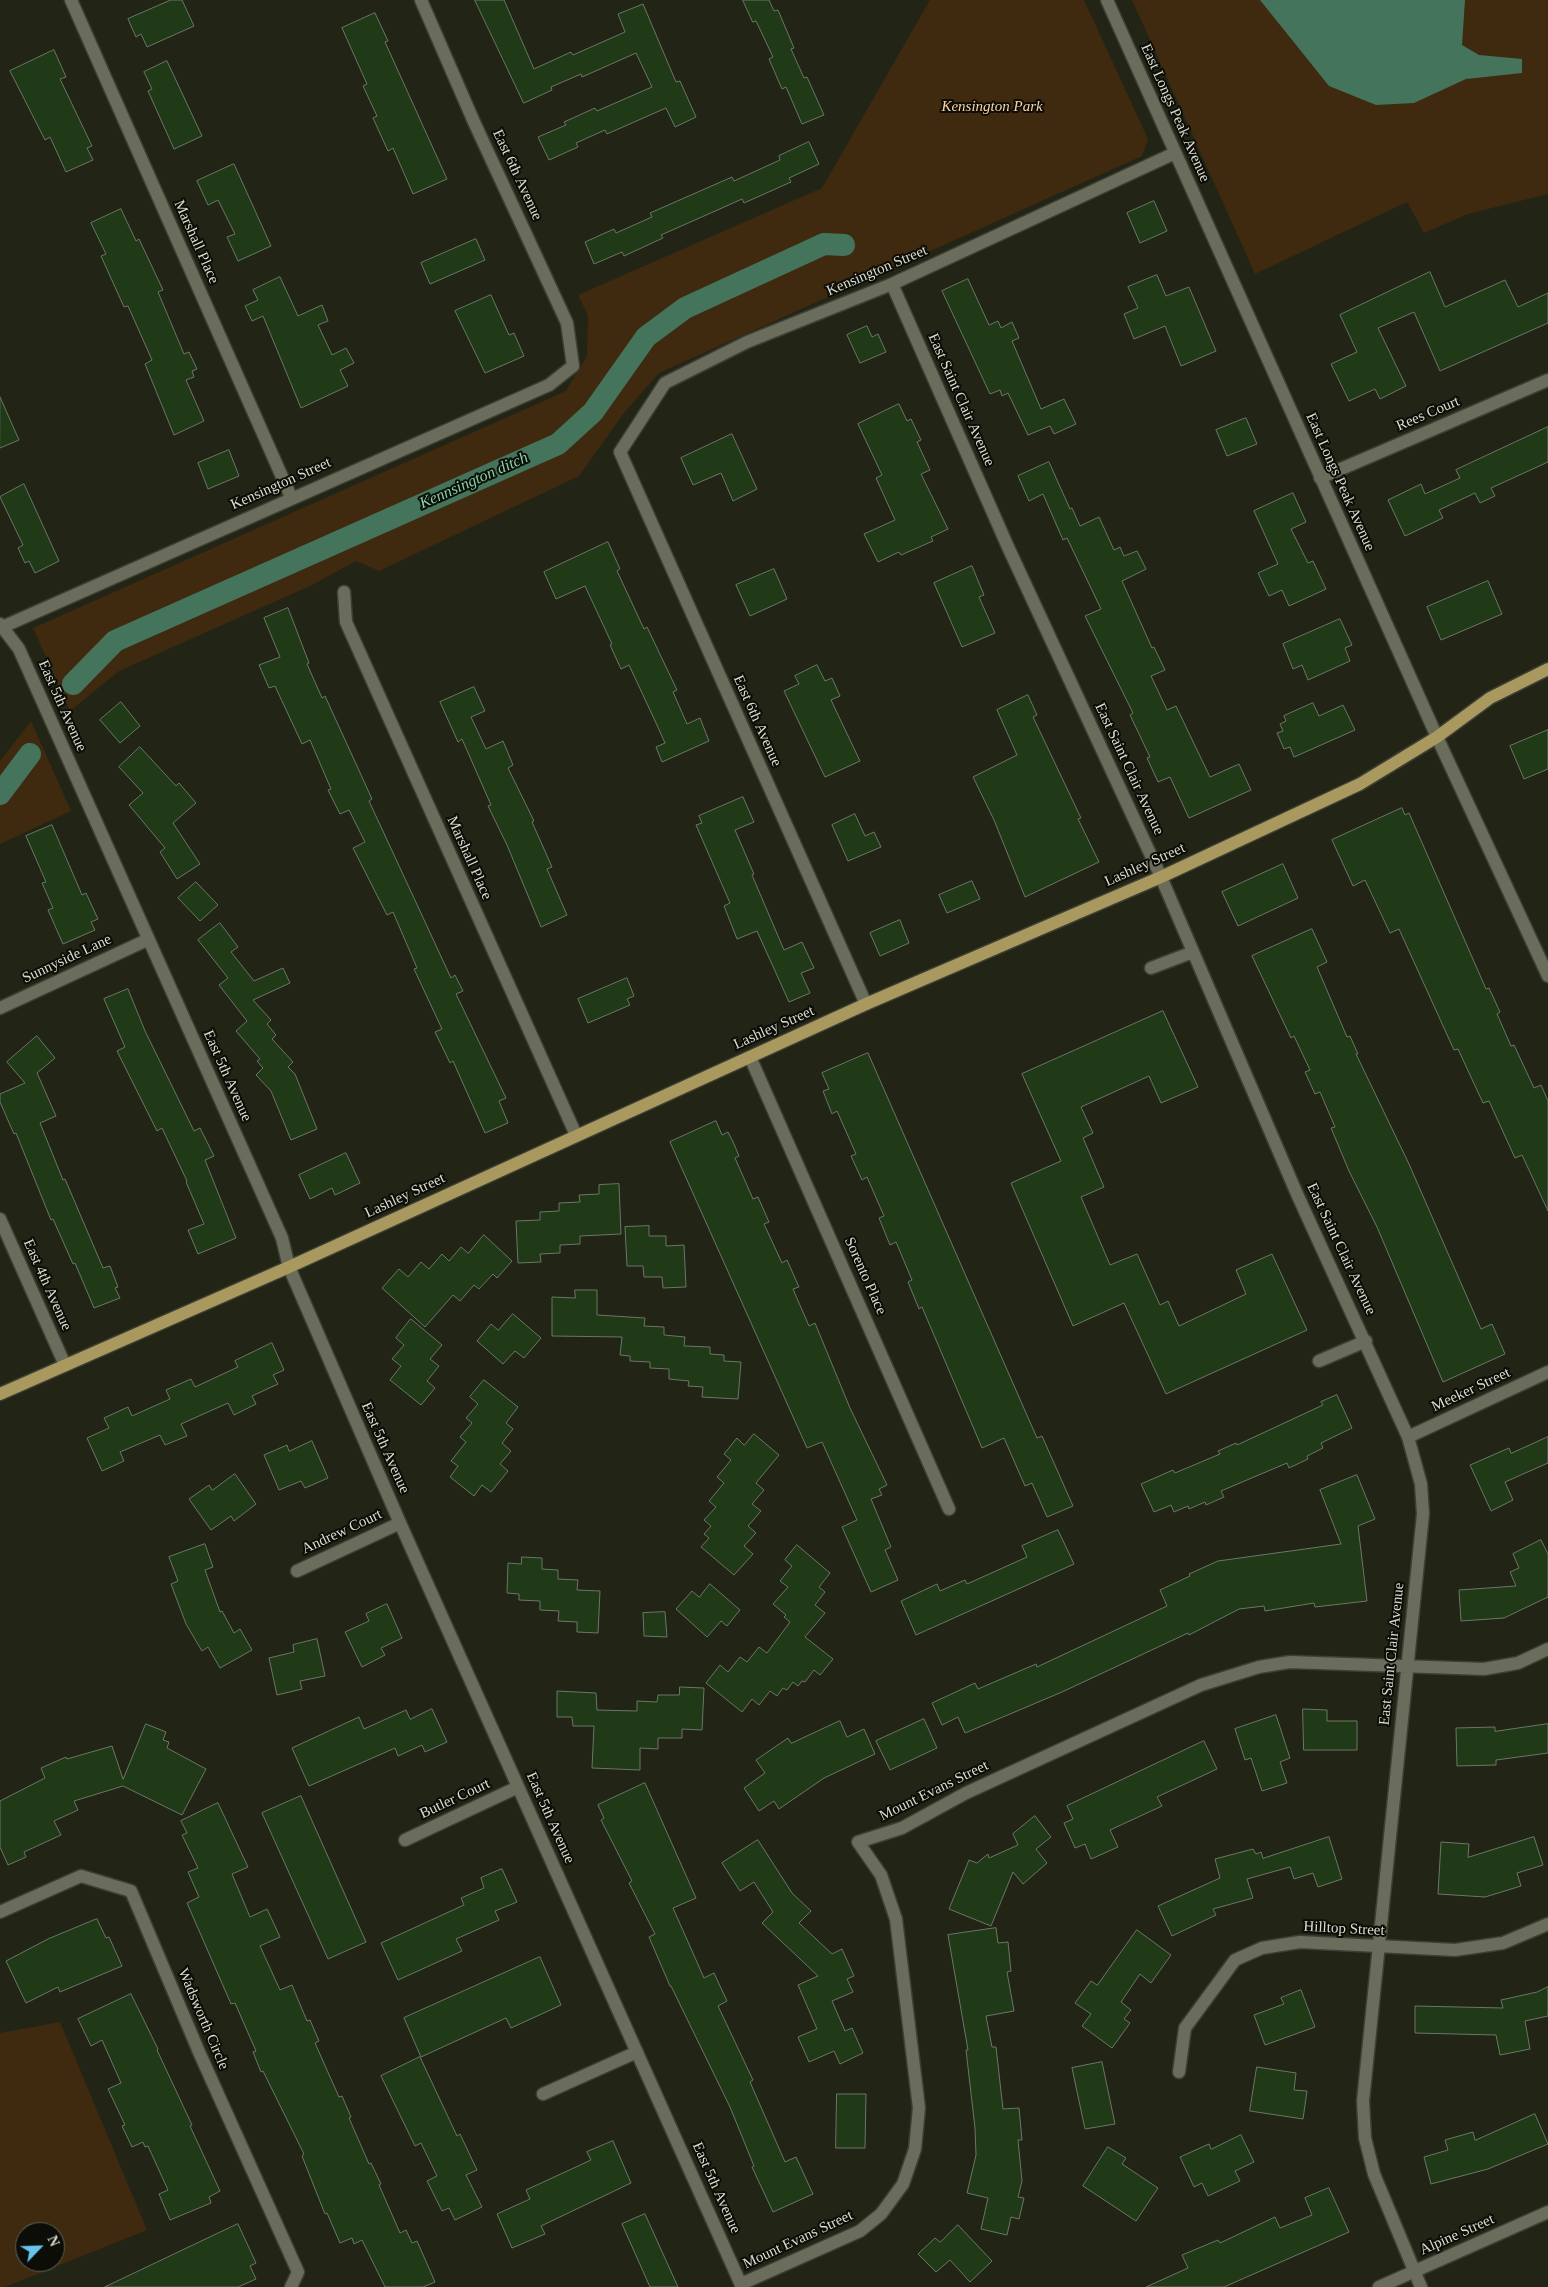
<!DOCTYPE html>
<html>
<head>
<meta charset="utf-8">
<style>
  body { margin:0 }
  #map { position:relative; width:1548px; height:2287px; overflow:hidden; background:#222415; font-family:Georgia,serif }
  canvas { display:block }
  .north { position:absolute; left:15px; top:2222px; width:50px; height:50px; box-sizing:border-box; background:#0c0d06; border:1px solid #5e6058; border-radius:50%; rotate:66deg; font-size:14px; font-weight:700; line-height:20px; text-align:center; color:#dadcd2 }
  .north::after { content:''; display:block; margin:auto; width:18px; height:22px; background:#67c4ef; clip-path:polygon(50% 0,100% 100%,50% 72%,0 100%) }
</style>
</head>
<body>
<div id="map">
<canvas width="1548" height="2287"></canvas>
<div class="north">N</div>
</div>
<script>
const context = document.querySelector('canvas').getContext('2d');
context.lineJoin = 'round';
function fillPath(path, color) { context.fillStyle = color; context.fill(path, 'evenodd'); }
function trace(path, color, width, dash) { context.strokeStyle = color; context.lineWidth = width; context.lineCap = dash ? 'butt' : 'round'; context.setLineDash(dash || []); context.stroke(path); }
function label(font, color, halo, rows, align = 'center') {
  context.font = font + ' Georgia,serif'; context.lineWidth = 4; context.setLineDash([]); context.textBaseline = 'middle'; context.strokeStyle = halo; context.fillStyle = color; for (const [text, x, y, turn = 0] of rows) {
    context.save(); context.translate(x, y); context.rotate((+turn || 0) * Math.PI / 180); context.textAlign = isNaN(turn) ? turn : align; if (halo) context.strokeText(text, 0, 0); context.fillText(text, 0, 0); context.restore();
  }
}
const green = new Path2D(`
  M930 0H1084L1148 139 1142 156 659 373 624 413 579 476 379 571 356 561 312 585 119 671 70 711 33 628 566 391 587 356 588 315 578 295 822 188Z
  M1132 0H1548V194L1468 214 1424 233 1407 202 1255 274Z
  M31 721 71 811 0 844V761Z
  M60 2022 147 2230 5 2287H0V2033ZM25 2232H55V2262H25Z`);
const water = new Path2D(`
  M1260 0H1465L1462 45 1479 55 1522 59V73L1466 79 1414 103 1376 105 1329 86Z`);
const canal = new Path2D(`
  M73 684 115 641 558 444 593 412 646 337 685 308 824 244 844 245
  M0 794 30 754`);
const building = new Path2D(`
  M171 0H182L194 26 147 47 141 34 136 37 128 19Z
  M475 0H504L534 69 571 52 573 55 625 32 618 14 643 4 676 82 680 81 696 117 675 127 666 108 607 134 605 130 576 143 578 147 549 160 538 137 566 125 564 122 595 108 597 111 652 87 636 53 582 77 581 74 551 87 552 90 524 103Z
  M743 0H769L774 11 778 10 794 48 791 49 804 78 807 77 824 115 802 124 786 87 782 89 769 59 773 57 756 21 753 22Z
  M375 13 388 41 385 42 447 179 413 194 393 148 388 151 373 118 377 116 363 86 367 84 342 28Z
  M54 50 66 77 60 79 92 146 87 148 93 160 66 172 50 137 45 140 10 71Z
  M167 61 202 136 174 149 148 91 152 89 144 72Z
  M809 142 819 164 789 178 791 182 744 203 742 199 713 212 661 235 663 238 624 256 622 252 594 264 585 242 614 229 616 233 652 217 650 213 732 177 734 181 780 160 779 156Z
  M234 164 271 246 238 261 227 237 235 234 218 200 208 205 197 181Z
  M1154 201 1167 231 1140 243 1127 213Z
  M121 209 136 241 139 239 163 290 158 292 184 354 189 352 197 369 192 371 194 377 186 380 204 421 174 435 145 364 152 360 128 306 124 307 101 256 106 254 91 223Z
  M476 239 485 260 430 284 421 263Z
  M1430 272 1445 307 1505 280 1518 307 1548 293V323L1440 371 1414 312 1378 328 1406 386 1380 399 1375 389 1349 401 1331 364 1357 352 1340 315Z
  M1157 275 1166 296 1189 287 1216 351 1181 366 1165 326 1134 339 1124 314 1138 308 1128 287Z
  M280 277 298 316 322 305 328 321 318 325 332 355 346 348 354 363 340 370 348 386 301 408 263 316 252 321 245 306 258 300 253 290Z
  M968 279 989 325 998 321 1001 328 1012 322 1019 338 1012 341 1041 409 1064 399 1076 424 1054 434 1050 426 1028 435 1008 393 1002 396 1000 390 990 394 942 291Z
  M491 295 509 335 514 333 524 356 485 373 455 311Z
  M867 326 872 337 878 334 886 352 860 363 847 335Z
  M0 397 19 440 0 448Z
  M899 404 907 421 911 419 921 440 917 442 930 470 921 474 948 529 931 537 933 541 901 555 899 552 878 562 864 534 895 520 876 478 882 475 858 424Z
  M1246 418 1257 444 1227 456 1216 430Z
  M1548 427V462L1491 488 1495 496 1480 503 1475 493 1439 510 1443 518 1405 536 1388 500 1421 484 1425 494 1460 478 1456 470Z
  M732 434 757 489 733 501 721 473 693 485 681 458Z
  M229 450 239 476 208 489 198 463Z
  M1049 462 1070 509 1072 508 1080 526 1099 517 1114 550 1120 547 1124 556 1137 551 1146 569 1122 581 1152 648 1154 647 1165 670 1151 676 1167 710 1176 706 1210 777 1239 764 1251 790 1189 818 1170 777 1158 782 1147 758 1150 757 1130 715 1133 713 1085 616 1101 609 1067 538 1063 540 1043 494 1029 501 1018 476Z
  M24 484 59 561 35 573 29 561 25 563 18 548 23 545 0 497Z
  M1293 493 1306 522 1291 529 1308 563 1313 561 1326 589 1289 606 1282 590 1269 596 1258 573 1278 564 1254 511Z
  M608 542 620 569 617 571 644 629 647 627 677 690 673 692 687 724 700 718 709 741 662 762 656 747 665 743 656 723 629 665 621 669 610 645 612 644 585 586 556 599 544 572Z
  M972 566 984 595 979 597 995 633 962 647 934 583Z
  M774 569 787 599 750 616 736 585Z
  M1488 581 1502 614 1441 640 1427 607Z
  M288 608 309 663 307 664 322 698 325 696 372 799 369 801 451 978 455 975 463 991 456 994 506 1098 499 1101 508 1123 485 1133 453 1061 450 1063 435 1032 442 1029 414 969 417 968 393 912 387 915 353 848 365 842 349 810 340 814 328 790 331 789 310 740 302 744 275 686 269 688 259 665 280 657 264 618Z
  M1340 619 1352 645 1345 648 1350 661 1308 680 1302 665 1293 669 1283 644Z
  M817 665 825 681 832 678 840 696 831 700 860 761 825 777 784 691 799 684 795 676Z
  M474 687 485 711 471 717 486 749 503 741 513 765 508 768 534 821 532 822 552 867 547 869 567 915 541 927 507 845 488 806 491 805 462 739 458 742 440 702Z
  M1028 695 1037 715 1033 717 1081 818 1078 819 1099 862 1025 897 994 820 973 777 1017 755 997 710Z
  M121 702 140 726 120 743 100 720Z
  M1313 703 1319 716 1343 705 1355 730 1294 757 1290 747 1284 749 1277 733 1283 731 1280 724 1286 721 1284 716Z
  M1548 730V769L1524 779 1510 746Z
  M140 747 176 786 179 783 196 803 173 823 200 864 177 879 160 852 165 848 129 805 143 793 119 767Z
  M743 797 754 822 735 830 754 874 752 875 784 950 802 942 814 968 801 973 810 993 789 1002 757 931 737 939 724 906 730 903 696 825 702 823 699 816Z
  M1402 808 1405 815 1409 813 1486 989 1489 988 1500 1012 1497 1014 1511 1046 1514 1045 1534 1088 1541 1085 1548 1101V1211L1522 1155 1515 1158 1489 1101 1483 1103 1458 1049 1454 1050 1399 929 1390 933 1365 880 1353 886 1332 840Z
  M855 814 865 836 874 832 881 847 848 861 832 825Z
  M52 825 82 895 86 893 98 919 91 922 95 930 63 944 48 910 53 908 42 883 46 882 26 836Z
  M1283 864 1298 898 1238 926 1222 892Z
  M972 881 980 899 947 913 939 895Z
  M196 882 218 905 200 921 178 898Z
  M900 920 909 943 880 956 870 933Z
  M220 923 238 947 231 952 254 981 283 968 290 983 253 1000 271 1020 267 1024 276 1035 272 1039 293 1062 288 1067 295 1074 317 1129 291 1140 271 1091 256 1075 263 1068 257 1061 260 1059 236 1031 247 1021 219 985 228 978 198 940Z
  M1312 929 1327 962 1317 967 1347 1037 1350 1036 1358 1054H1356L1409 1164 1481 1329 1492 1324 1505 1354 1443 1382 1377 1227 1349 1171 1331 1128 1335 1127 1320 1092 1315 1094 1305 1072 1310 1070 1294 1036 1291 1038 1252 956Z
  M627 978 634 996 627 999 630 1005 588 1023 578 999Z
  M128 989 145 1031 194 1131 200 1128 214 1156 205 1160 236 1238 198 1254 188 1230 204 1224 186 1182 187 1181 162 1128 157 1131 117 1051 125 1047 104 999Z
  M1163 1011 1198 1087 1161 1103 1149 1076 1081 1107 1093 1133 1083 1138 1104 1187 1081 1197 1110 1265 1137 1254 1160 1305 1168 1301 1179 1326 1246 1294 1236 1270 1272 1254 1307 1330 1166 1394 1124 1303 1073 1326 1011 1183 1061 1161 1022 1074Z
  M37 1036 55 1058 37 1073 56 1116 40 1123 63 1180 65 1179 103 1268 110 1266 118 1287 115 1288 120 1298 94 1308 75 1263 73 1264 53 1219 51 1220 16 1133 14 1134 0 1102V1094L25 1083 7 1062Z
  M868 1053 1037 1438 1042 1436 1073 1506 1047 1517 1032 1483 1025 1486 1004 1438 982 1448 922 1307 919 1309 908 1282 912 1280 896 1242 890 1245 879 1218 884 1216 867 1177 862 1180 851 1156 856 1154 837 1111 832 1114 823 1091 829 1089 822 1073Z
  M716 1121 722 1135 728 1132 734 1144 739 1156 735 1158 753 1199 758 1197 769 1222 764 1224 782 1263 787 1260 799 1287 793 1289 809 1326 815 1323 850 1408 887 1485 879 1489 882 1495 871 1499 891 1547 885 1550 898 1580 871 1592 842 1527 857 1520 822 1442 807 1448 670 1142Z
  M346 1153 360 1183 335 1195 332 1188 310 1199 299 1175Z
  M619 1184 621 1234 580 1236V1244L560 1245V1253L540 1254 541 1262 518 1263 516 1221 540 1220V1212L559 1211V1203L580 1202 579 1195 599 1194V1185Z
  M649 1226V1236H666V1246L684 1245 686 1287 663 1288 662 1277H644L643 1266H627L625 1227Z
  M484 1235 512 1261 497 1278 493 1274 479 1289 474 1285 460 1301 453 1295 425 1327 382 1288 399 1269 408 1277 421 1262 429 1269 442 1254 449 1261 461 1247 468 1253Z
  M575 1290H597V1315L645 1318 644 1326 664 1327V1335L685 1337 684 1346 710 1347V1354L724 1355V1361L741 1362 738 1399 702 1397 703 1387 688 1386 689 1381 669 1379V1369L650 1368V1362L630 1361V1356L620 1355 622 1337 552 1336V1297L575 1298Z
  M513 1314 541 1338 524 1358 515 1351 503 1364 477 1341 491 1324 498 1330Z
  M411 1319 442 1345 430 1359 439 1366 427 1381 435 1388 421 1405 390 1380 401 1366 392 1359 404 1345 396 1338Z
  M272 1343 284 1370 273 1375 278 1384 252 1396 256 1404 234 1415 228 1403 181 1424 187 1436 165 1445 160 1435 120 1452 124 1461 102 1471 87 1438 109 1428 104 1418 128 1407 132 1416 170 1399 166 1390 191 1379 195 1387 238 1367 235 1361Z
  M484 1380 518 1407 506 1423 513 1429 502 1443 511 1451 500 1464 508 1471 491 1492 482 1485 474 1496 450 1477 458 1466 451 1461 466 1442 460 1437 472 1423 466 1418 478 1404 470 1397Z
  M1337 1395 1352 1428 1321 1443 1323 1448 1307 1456 1308 1459 1289 1468 1287 1463 1221 1491 1224 1497 1206 1505 1205 1502 1189 1509 1188 1506 1174 1512 1171 1505 1154 1512 1141 1484 1173 1470 1175 1473 1220 1454 1218 1451 1236 1443 1237 1445 1323 1405 1321 1402Z
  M754 1434 779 1455 756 1483 764 1490 752 1504 761 1511 748 1526 756 1533 744 1546 753 1554 734 1575 701 1547 709 1538 704 1534 711 1526 704 1520 716 1507 709 1501 724 1483 717 1477 731 1460 724 1454 737 1438 744 1445Z
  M1548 1437V1463L1505 1482 1513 1500 1491 1511 1470 1465 1509 1448 1511 1453Z
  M312 1441 328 1478 305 1488 301 1481 279 1490 264 1455 287 1445 289 1451Z
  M235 1474 256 1504 234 1521 231 1516 211 1530 189 1499 209 1485 212 1490Z
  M1357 1475 1375 1519 1358 1526 1367 1601 1315 1607 1314 1603 1265 1611 1264 1606 1239 1609 1189 1635 1188 1633 1062 1692 965 1733 958 1717 942 1725 932 1703 975 1683 978 1689 1036 1664 1037 1667 1167 1606 1160 1590 1190 1576 1189 1574 1218 1561 1341 1544 1320 1490Z
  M1058 1530 1074 1564 916 1635 901 1601 937 1584 940 1591 965 1580 967 1584 1027 1557 1022 1546Z
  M1541 1540 1548 1554V1597L1504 1618 1461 1621 1459 1590 1516 1586 1510 1572 1519 1568 1513 1554Z
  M205 1544 213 1567 205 1570 220 1612 222 1611 234 1633 240 1629 252 1650 220 1668 208 1647 202 1651 186 1624 171 1584 178 1581 169 1557Z
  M797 1545 830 1573 819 1587 825 1592 815 1605 825 1613 805 1637 833 1659 820 1675 814 1670 805 1682 802 1681 798 1686 793 1682 787 1690 783 1688 777 1696 770 1691 759 1705 752 1699 742 1712 706 1683 720 1665 728 1672 740 1657 747 1662 759 1647 767 1653 790 1622 784 1617 786 1615 773 1604 788 1587 780 1581 792 1566 785 1560Z
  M522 1557 542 1558V1569L558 1570V1579L578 1580 577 1590 600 1591 598 1633 577 1632V1622L558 1621 559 1611 540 1610V1601L519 1600V1594L507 1593 508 1563 521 1564Z
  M710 1584 740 1610 727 1626 721 1621 707 1637 676 1609 692 1591 699 1597Z
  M387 1604 402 1638 381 1648 385 1655 362 1667 345 1632 369 1621 366 1614Z
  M665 1612 667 1637 644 1636 643 1613Z
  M317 1639 325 1676 300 1681 302 1689 277 1695 269 1658 294 1652 293 1645Z
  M680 1687 704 1688 702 1730 682 1729V1738H658V1749L640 1748V1770L592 1768 594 1726H573L572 1717H557V1691L596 1693 597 1710 637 1711V1701L657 1702 658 1695H679Z
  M432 1709 447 1742 425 1752 422 1745 398 1756 395 1748 309 1786 292 1748 359 1717 364 1729 406 1710 410 1719Z
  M1303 1709 1327 1710V1721H1357V1750H1304Z
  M1276 1715 1290 1758 1280 1762 1287 1783 1262 1791 1251 1758 1245 1760 1235 1729Z
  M924 1719 937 1748 890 1770 876 1741Z
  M840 1721 847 1737 864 1729 875 1754 824 1778 779 1809 774 1801 759 1811 744 1788 765 1773 756 1760 788 1738 791 1743Z
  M146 1724 166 1732 163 1740 169 1742 167 1748 206 1769 182 1815 123 1786 74 1801 78 1810 54 1821 61 1835 24 1852 26 1857 8 1865 0 1847V1801L45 1778 41 1768 66 1757 67 1759 112 1746 123 1779Z
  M1548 1724V1753L1496 1760V1765L1457 1766 1456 1728 1495 1727V1731Z
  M1204 1741 1217 1769 1157 1797 1162 1806 1110 1830 1118 1847 1091 1859 1085 1844 1075 1848 1064 1823 1073 1819 1067 1806Z
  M645 1783 696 1898 673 1908 704 1978 714 1973 727 2001 718 2006 753 2080 750 2082 785 2162 796 2157 813 2194 773 2212 752 2167 754 2166 730 2107 671 1986H670L649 1937 655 1934 629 1883 632 1881 601 1820 604 1818 598 1805Z
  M301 1796 366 1942 328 1959 262 1813Z
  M218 1803 248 1867 232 1874 250 1917 267 1909 280 1937 260 1946 280 1990 292 1985 307 2021 310 2020 319 2041 315 2043 339 2097 342 2096 351 2117 349 2118 369 2164 371 2163 381 2184 379 2185 400 2233 406 2230 412 2243 417 2241 435 2282 423 2287H385L362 2240 354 2244 352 2238 340 2243 327 2213 325 2214 302 2156 304 2154 263 2071 261 2072 253 2052 256 2051 235 2003 231 2004 187 1903 199 1897 188 1872 198 1868 182 1835 187 1833 181 1821Z
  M1035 1816 1051 1837 1036 1849 1047 1863 1023 1884 1013 1872 991 1926 949 1909 969 1860 977 1863 988 1854 989 1858 1018 1845 1013 1834Z
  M1329 1837 1342 1879 1318 1887 1313 1873 1294 1879 1290 1867 1247 1879 1253 1898 1213 1909 1216 1915 1172 1936 1158 1906 1220 1878 1215 1859 1253 1849 1256 1854 1261 1852 1263 1858Z
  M1534 1837 1543 1865 1517 1873 1521 1886 1485 1897 1438 1894 1441 1842 1469 1844 1468 1857Z
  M758 1840 792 1893 811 1911 799 1923 832 1954 842 1949 854 1976 847 1979 853 1992 832 2001 845 2031 852 2028 863 2053 840 2064 834 2051 809 2062 798 2037 817 2029 798 1985 818 1976 762 1923 773 1912 754 1882 740 1891 722 1863Z
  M502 1869 517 1902 495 1911 499 1920 456 1939 462 1951 398 1980 381 1943 464 1905 461 1898 484 1888 481 1878Z
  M97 1919 106 1938 109 1937 122 1966 60 1992 58 1987 26 2003 6 1961 48 1939Z
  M996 1928 998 1943 1008 1942 1011 1971 1007 1972 1014 2011 986 2016 992 2047H996L1003 2109 1019 2108 1022 2140H1018L1022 2181 1018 2197 1024 2198 1019 2219 1011 2217 1007 2235 981 2229 988 2198 967 2193 976 2155 975 2128 966 2050H968L948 1935Z
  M1137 1930 1171 1955 1151 1983 1140 1974 1121 2002 1131 2010 1124 2019 1130 2023 1112 2048 1082 2026 1091 2014 1075 2003 1091 1981 1097 1985Z
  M540 1957 561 2005 511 2028 506 2018 421 2057 404 2018Z
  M1548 1987V2016L1525 2021 1530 2049 1500 2055 1496 2035 1415 2033V2006L1503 2008 1501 2000 1537 1992Z
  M1301 1990 1315 2027 1265 2045 1254 2015 1284 2004 1281 1998Z
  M131 1994 158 2049 157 2050 192 2125 190 2126 220 2191 209 2197 211 2203 170 2220 159 2194 168 2190 148 2146 145 2147 143 2142 132 2147 122 2126 125 2125 108 2089 121 2083 102 2040 91 2046 78 2019Z
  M420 2057 457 2136 460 2134 477 2170 466 2175 482 2207 455 2220 449 2208 442 2211 427 2181 437 2176 421 2143 415 2146 381 2076Z
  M1102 2062 1115 2124 1085 2129 1072 2068Z
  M1257 2067 1296 2073 1294 2090 1307 2091 1303 2119 1250 2111Z
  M837 2094H866L865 2148H836Z
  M1535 2114 1548 2144 1488 2169 1431 2184 1424 2157 1448 2150 1445 2140 1473 2132 1475 2140Z
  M1241 2135 1254 2162 1235 2171 1240 2181 1208 2196 1202 2183 1194 2187 1180 2157 1209 2144 1211 2149Z
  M613 2141 631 2183 541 2226 545 2234 512 2248 497 2214 530 2199 526 2190 591 2160 587 2152Z
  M1108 2147 1126 2158 1122 2164 1158 2188 1136 2221 1083 2186Z
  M1329 2188 1349 2232 1224 2287H1146L1188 2268 1182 2255 1218 2240 1220 2243 1275 2217 1280 2228 1312 2215 1305 2198Z
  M645 2214 678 2287H650L622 2224Z
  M238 2224 256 2263 250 2266 256 2279 238 2287H105Z
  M958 2225 992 2261 970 2282 950 2260 936 2272 918 2254 935 2238 940 2242Z`);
const minor = new Path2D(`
  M71 0 291 497
  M1107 0 1437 737 1548 976
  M892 284 1008 547 1161 877 1297 1194 1408 1437 1421 1484 1423 1514 1363 2101 1365 2138 1374 2174 1421 2287
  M1320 478 1548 380
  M344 592 346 622 576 1135
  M0 624 19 649 282 1238 289 1267 400 1523 742 2287
  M0 628 549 385 573 366 567 323 474 122 421 0
  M1151 968 1193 952
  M866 1004 620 452 665 383 747 342 892 284 1175 153
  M0 1008 147 940
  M750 1057 949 1509
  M0 1219 65 1365
  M1319 1361 1366 1341
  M1408 1437 1548 1372
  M297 1571 400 1523
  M405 1840 518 1787
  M0 1912 81 1876 131 1891 199 2052 298 2272 291 2287
  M1179 2072 1185 2028 1235 1960 1262 1948 1300 1942 1455 1950 1503 1943 1548 1924
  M543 2094 637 2052
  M741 2284 860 2231 881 2214 903 2184 915 2149 919 2108 896 1919 881 1875 858 1842 902 1828 966 1793 1201 1685 1259 1667 1290 1662 1484 1669 1518 1663 1548 1649
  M1379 2287 1548 2212`);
const major = new Path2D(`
  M0 1394 289 1267 866 1004 1161 877 1360 784 1437 737 1490 698 1548 669`);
const parkNames = [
  ["Kensington Park",992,107]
];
const streetNames = [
  ["East Longs Peak Avenue",1175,113,66],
  ["East 6th Avenue",517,175,65],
  ["Marshall Place",196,242,66],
  ["Kensington Street",877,271,-23],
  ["East Saint Clair Avenue",961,400,66],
  ["Rees Court",1428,414,-23],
  ["East Longs Peak Avenue",1340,482,66],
  ["Kensington Street",281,484,-24],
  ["East 5th Avenue",62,706,66],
  ["East 6th Avenue",757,721,66],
  ["East Saint Clair Avenue",1129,769,65],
  ["Marshall Place",469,858,66],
  ["Lashley Street",1145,865,-24],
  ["Sunnyside Lane",67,959,-25],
  ["Lashley Street",774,1028,-24],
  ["East 5th Avenue",227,1076,66],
  ["Lashley Street",405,1196,-25],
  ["East Saint Clair Avenue",1341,1249,65],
  ["Sorento Place",865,1276,66],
  ["East 4th Avenue",47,1285,66],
  ["Meeker Street",1471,1390,-25],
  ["East 5th Avenue",385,1448,66],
  ["Andrew Court",342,1532,-25],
  ["East Saint Clair Avenue",1392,1654,-84],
  ["Mount Evans Street",934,1791,-26],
  ["Butler Court",455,1799,-25],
  ["East 5th Avenue",550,1818,66],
  ["Hilltop Street",1344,1929,3],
  ["Wadsworth Circle",203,2019,67],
  ["East 5th Avenue",716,2188,66],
  ["Alpine Street",1457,2235,-24],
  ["Mount Evans Street",798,2240,-25]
];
const waterNames = [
  ["Kennsington ditch",474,481,-24]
];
fillPath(green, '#3f2a10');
fillPath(water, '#45745c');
trace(canal, '#45745c', 22);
fillPath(building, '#203917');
trace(building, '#6b7767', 1);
trace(minor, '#3d3f34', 15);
trace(major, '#3d3f34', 15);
trace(minor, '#6a6d5b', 12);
trace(major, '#a9995f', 12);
label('italic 15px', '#fdd3a6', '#0c0d06', parkNames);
label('15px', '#dadcd2', '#0c0d06', streetNames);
label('italic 16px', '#85d1aa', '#0c0d06', waterNames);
</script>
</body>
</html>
